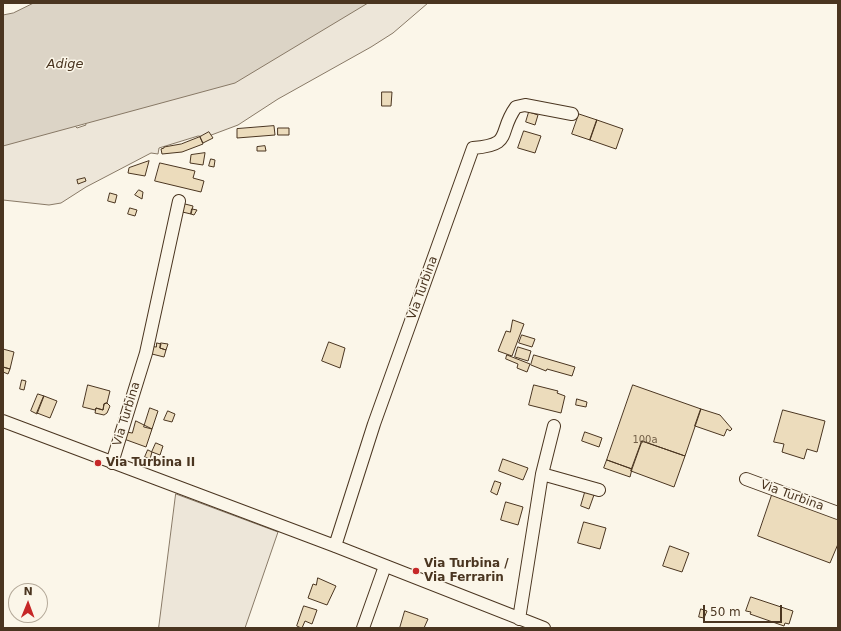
<!DOCTYPE html>
<html>
<head>
<meta charset="utf-8">
<style>
  body { margin:0 }
  #map { position:relative; width:841px; height:631px; overflow:hidden; background:#fbf6e9; font-family:"DejaVu Sans",sans-serif }
  canvas { display:block }
  .frame { position:absolute; inset:0; border:4px solid #4a3520; pointer-events:none }
  .north { position:absolute; left:8px; top:583px; width:40px; height:40px; box-sizing:border-box; background:#fbf6e9; border:1px solid #b4a999; border-radius:50%; rotate:1deg; font-size:11px; font-weight:700; line-height:16px; text-align:center; color:#4a3520 }
  .north::after { content:''; display:block; margin:auto; width:14px; height:18px; background:#c62828; clip-path:polygon(50% 0,100% 100%,50% 72%,0 100%) }
  .scale { position:absolute; left:703px; top:605px; width:79px; height:18px; box-sizing:border-box; border:2px solid #4a3520; border-top:0; padding-left:5px; font-size:12px; line-height:14px; white-space:nowrap; color:#4a3520; -webkit-text-stroke:3px #fbf6e9; paint-order:stroke }
</style>
</head>
<body>
<div id="map">
<canvas width="841" height="631"></canvas>
<div class="frame"></div>
<div class="north">N</div>
<div class="scale">50 m</div>
</div>
<script>
const context = document.querySelector('canvas').getContext('2d');
context.lineJoin = 'round';
function fillPath(path, color) { context.fillStyle = color; context.fill(path, 'evenodd'); }
function trace(path, color, width, dash) { context.strokeStyle = color; context.lineWidth = width; context.lineCap = dash ? 'butt' : 'round'; context.setLineDash(dash || []); context.stroke(path); }
function label(font, color, halo, rows, align = 'center') {
  context.font = font + ' "DejaVu Sans",sans-serif'; context.lineWidth = 3; context.setLineDash([]); context.textBaseline = 'middle'; context.strokeStyle = halo; context.fillStyle = color; for (const [text, x, y, turn = 0] of rows) {
    context.save(); context.translate(x, y); context.rotate((+turn || 0) * Math.PI / 180); context.textAlign = isNaN(turn) ? turn : align; if (halo) context.strokeText(text, 0, 0); context.fillText(text, 0, 0); context.restore();
  }
}
const green = new Path2D(`
  M324 3H428L393 33 371 47 278 99 238 125 206 137 198 136 159 148 158 154 151 153 86 187 61 203 49 205 3 200V132L62 112 77 128 86 125 83 114Z
  M176 494 278 532 245 628H159Z`);
const water = new Path2D(`
  M34 3H368L235 83 3 146V15L13 13Z`);
const building = new Path2D(`
  M382 92H392L391 106H382Z
  M529 112 538 115 535 125 526 122Z
  M579 114 597 120 590 140 572 134Z
  M597 120 623 129 616 149 590 140Z
  M274 126 275 135 237 138V129Z
  M278 128H289V135H278Z
  M524 131 541 136 535 153 518 148Z
  M209 132 213 138 203 143 200 137Z
  M200 137 203 144 182 152 162 154 161 149 164 148V147L181 144Z
  M265 146 266 151H257V147Z
  M205 153 203 165 190 163 191 155Z
  M211 159 215 160 214 167 209 166Z
  M149 161 145 176 128 173 129 168Z
  M160 163 195 171 193 178 204 181 201 192 155 181Z
  M85 178 86 181 78 184 77 180Z
  M139 190 143 192 142 199 135 195Z
  M110 193 117 195 115 203 108 201Z
  M181 203 193 206 191 214 178 211Z
  M130 208 137 210 135 216 128 214Z
  M192 209 197 210 194 215 191 214Z
  M513 320 524 324 512 356 498 351 506 331 510 332Z
  M522 335 535 339 532 347 519 343Z
  M329 342 345 348 340 368 322 361Z
  M157 343 161 344 160 348 166 350 164 357 148 353 150 346 156 347Z
  M161 343 168 344 166 350 160 348Z
  M518 347 531 351 528 361 515 357Z
  M3 349 14 352 10 369 3 367Z
  M507 355 530 364 527 372 517 368 518 364 506 359Z
  M534 355 575 367 572 376 547 369 546 371 531 365Z
  M3 367 10 369 8 374 3 372Z
  M22 380 26 381 24 390 20 389Z
  M88 385 110 391 107 403 104 404 103 410 96 408 95 410 83 407Z
  M534 385 558 391 557 393 565 396 561 413 529 405Z
  M633 385 701 409 685 456 642 441 632 469 607 460Z
  M38 394 44 396 37 414 31 411Z
  M44 396 57 401 50 418 37 413Z
  M577 399 587 402 586 407 576 405Z
  M107 403 110 406 107 413 104 415 95 413 96 408 103 410 104 404Z
  M150 408 158 411 152 429 144 427Z
  M701 409 720 415 732 429 730 431 727 429 724 436 695 426Z
  M783 410 825 421 817 452 807 449 804 459 782 452 784 444 774 442Z
  M168 411 175 414 172 422 164 420Z
  M136 421 152 429 146 447 124 439 127 432 132 433Z
  M585 432 602 438 599 447 582 441Z
  M642 441 685 456 674 487 631 471Z
  M156 443 163 446 160 455 152 452Z
  M148 450 152 452 150 459 145 457Z
  M503 459 528 468 523 480 499 471Z
  M607 460 632 469 630 477 604 468Z
  M495 481 501 483 497 495 491 492Z
  M586 489 595 492 589 509 581 506Z
  M772 495 838 519V544L830 563 758 536Z
  M506 502 523 507 518 525 501 520Z
  M584 522 606 528 600 549 578 543Z
  M670 546 689 553 682 572 663 566Z
  M318 578 336 586 327 605 308 598 313 584 316 585Z
  M751 597 793 611 789 624 785 623 784 626 750 614 751 612 746 611Z
  M304 606 317 610 312 624 305 621 302 628H301L297 626Z
  M701 609 707 611 704 618 699 617Z
  M405 611 428 619 424 628H400Z`);
const minor = new Path2D(`
  M3 421 335 546 544 628
  M112 463 146 353 179 201
  M542 474 599 490
  M746 479 838 513
  M335 546 374 424 473 148C514 145 497 133 516 107L525 105 572 114
  M519 619 542 474 554 426
  M363 628 385 566`);
const markers = [
  [98,463,4,"#c62828"],
  [416,571,4,"#c62828"]
];
const numberNames = [
  ["100a",645,440]
];
const streetNames = [
  ["Via Turbina",423,288,-70],
  ["Via Turbina",127,414,-73],
  ["Via Turbina",792,496,20]
];
const poiNames = [
  ["Via Turbina II",106,463],
  ["Via Turbina /",424,564],
  ["Via Ferrarin",424,578]
];
const waterNames = [
  ["Adige",65,65]
];
fillPath(green, '#ede6d9');
trace(green, '#887966', 1);
fillPath(water, '#dcd4c6');
trace(water, '#887966', 1);
fillPath(building, '#ecdcbc');
trace(building, '#4a3520', 1);
trace(minor, '#4a3520', 14);
trace(minor, '#fbf6e9', 12);
for (const [x, y, r, color] of markers) { const dot = new Path2D(); dot.arc(x, y, r, 0, 2 * Math.PI); context.fillStyle = color; context.fill(dot); trace(dot, '#fbf6e9', 1.5); }
label('10px', '#725f47', null, numberNames);
label('12px', '#4a3520', '#fbf6e9', streetNames);
label('bold 12px', '#4a3520', '#fbf6e9', poiNames, 'left');
label('italic 13px', '#4a3520', '#fbf6e9', waterNames);
</script>
</body>
</html>
